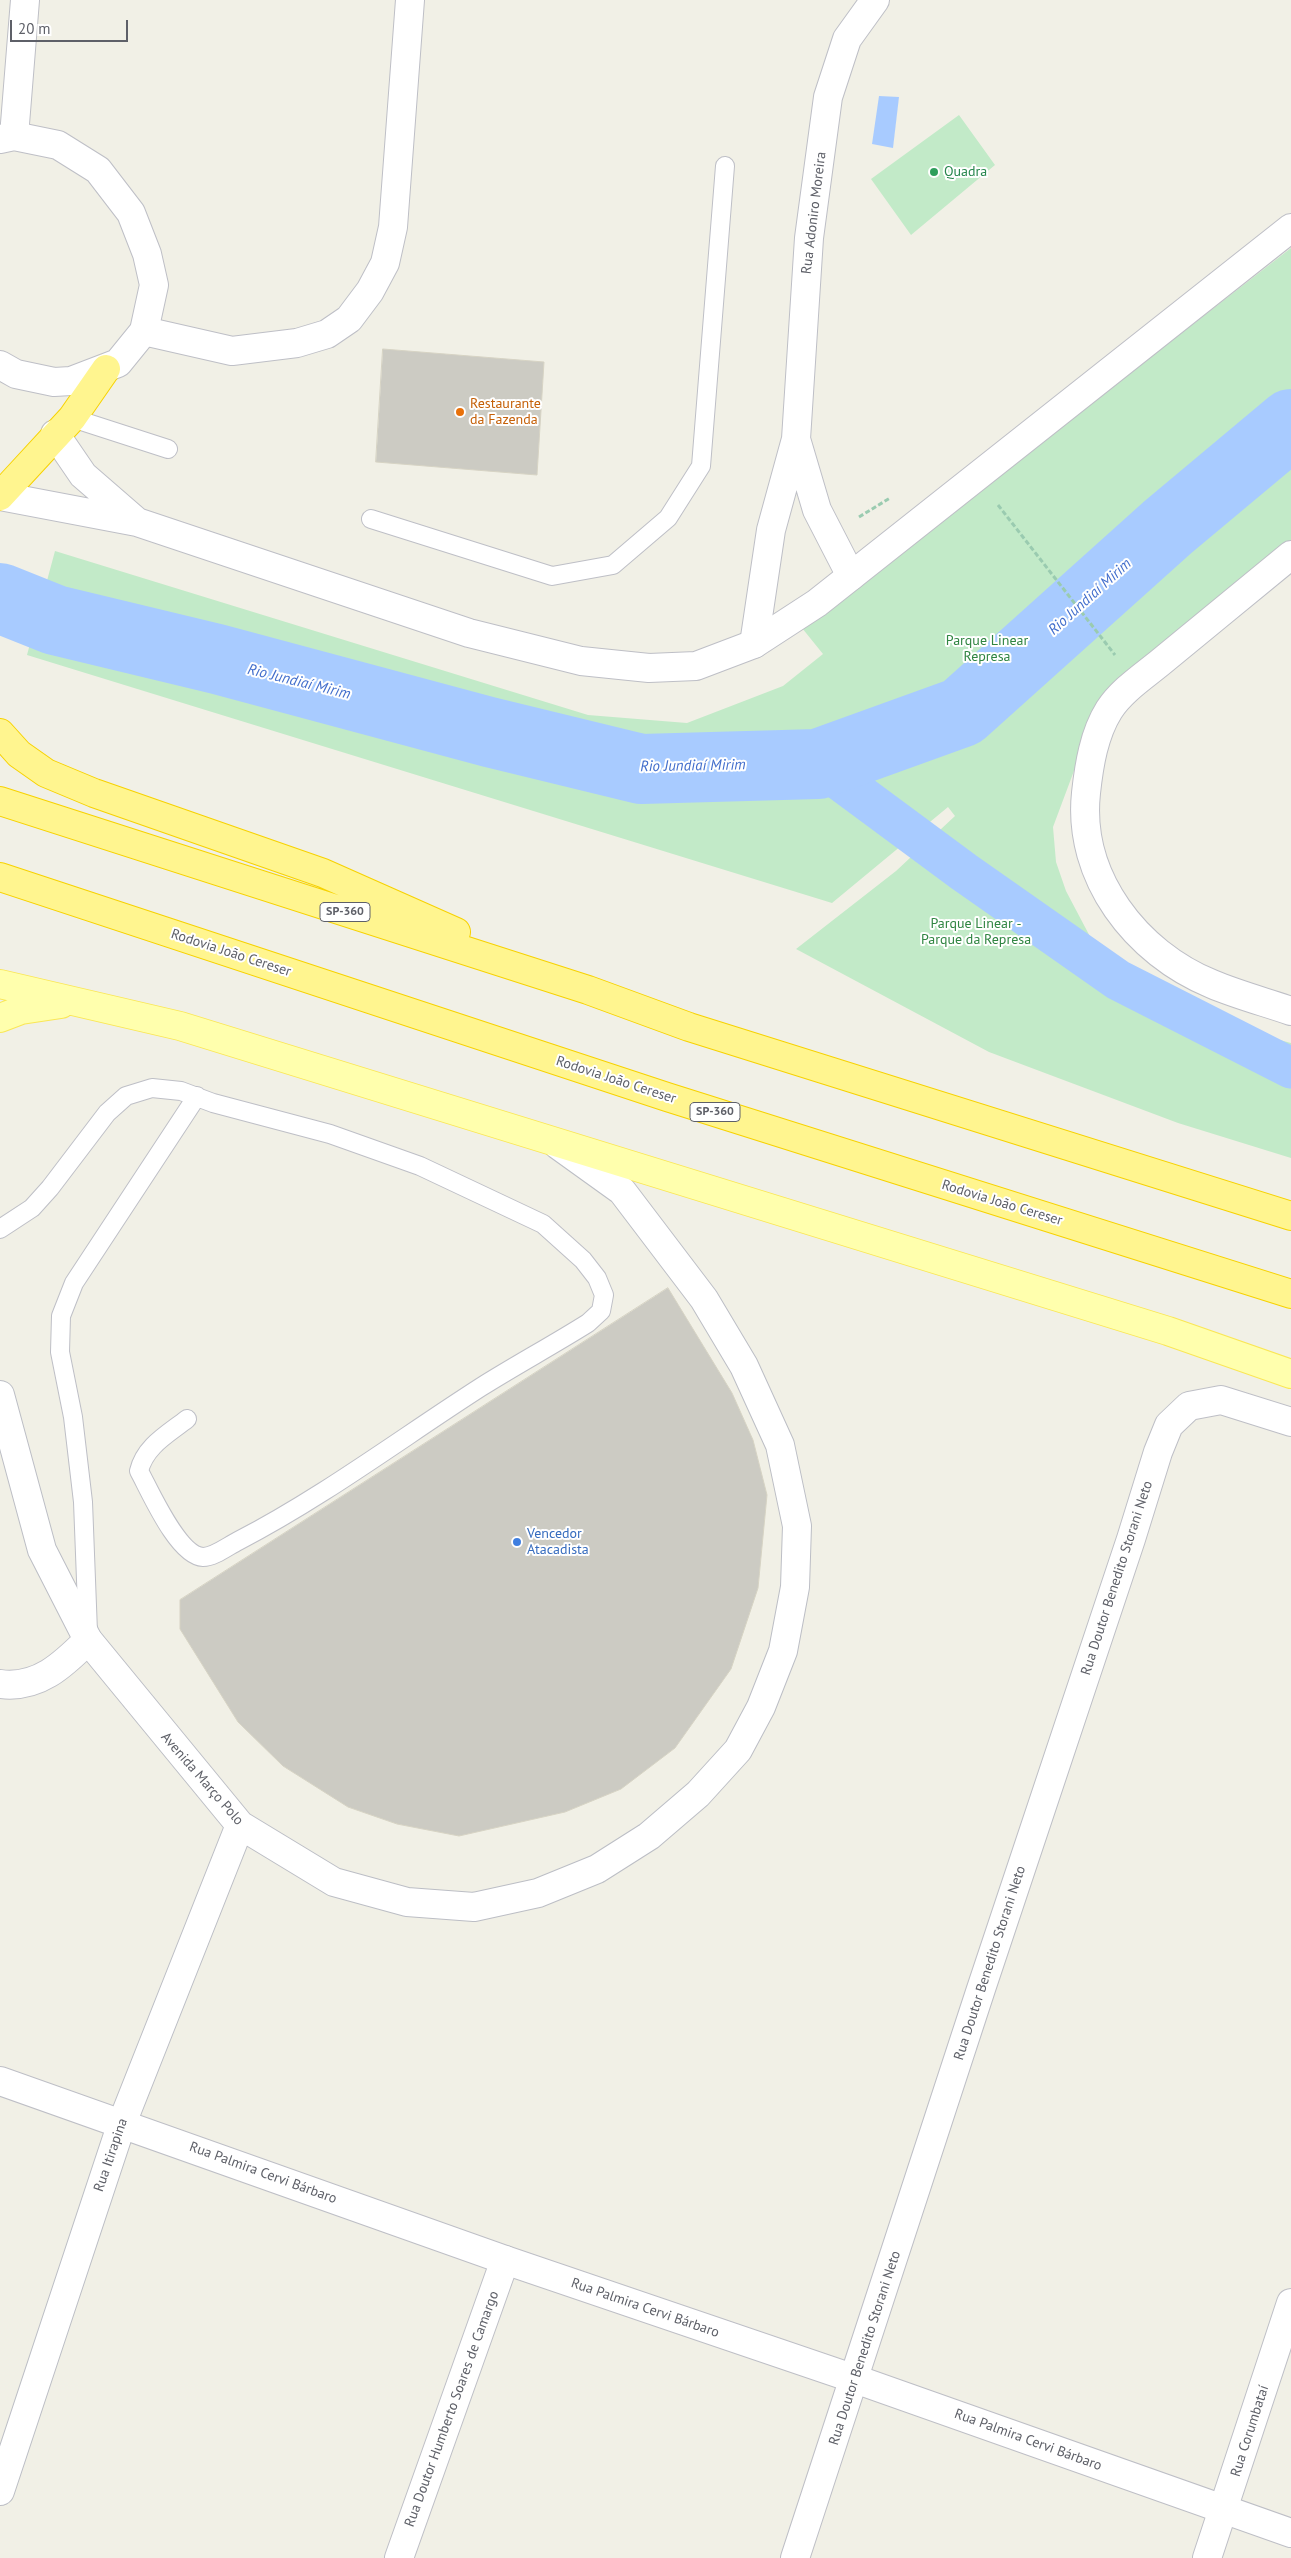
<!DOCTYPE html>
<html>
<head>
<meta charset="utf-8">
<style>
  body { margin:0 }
  #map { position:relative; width:1291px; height:2558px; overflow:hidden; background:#f1f0e6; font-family:"PT Sans",sans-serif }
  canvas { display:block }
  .scale { position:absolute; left:10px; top:20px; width:118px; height:22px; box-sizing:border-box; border:2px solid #5e6068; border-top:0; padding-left:6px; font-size:15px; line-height:18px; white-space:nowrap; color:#5e6068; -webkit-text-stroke:4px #fff; paint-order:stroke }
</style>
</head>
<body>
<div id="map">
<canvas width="1291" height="2558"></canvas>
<div class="scale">20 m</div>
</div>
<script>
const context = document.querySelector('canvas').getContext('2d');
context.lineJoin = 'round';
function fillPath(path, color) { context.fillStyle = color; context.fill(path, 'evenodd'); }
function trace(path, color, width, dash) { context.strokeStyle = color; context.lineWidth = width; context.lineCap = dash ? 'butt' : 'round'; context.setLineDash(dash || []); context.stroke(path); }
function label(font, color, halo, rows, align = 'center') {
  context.font = font + ' "PT Sans",sans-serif'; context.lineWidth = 4; context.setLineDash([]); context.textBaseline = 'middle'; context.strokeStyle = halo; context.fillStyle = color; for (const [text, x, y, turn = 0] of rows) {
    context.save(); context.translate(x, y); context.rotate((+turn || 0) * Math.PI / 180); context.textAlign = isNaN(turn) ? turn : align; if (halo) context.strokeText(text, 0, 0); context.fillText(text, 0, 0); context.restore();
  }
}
const green = new Path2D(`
  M959 115 995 165 911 235 871 179Z
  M1291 248V561L1090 728 1053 827 1056 862 1066 891 1095 946 1135 976 1238 1029 1291 1043V1158L1178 1123 989 1052 796 949 896 871 955 816 948 807 832 903 27 655 55 551 588 715 687 723 783 686 823 654 802 628Z`);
const water = new Path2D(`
  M879 96 899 97 893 148 872 144Z`);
const canal = new Path2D(`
  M818 764 964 872 1118 980 1291 1068`);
const river = new Path2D(`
  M0 598 55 620 217 659 489 732 641 769 818 764 962 712 1168 527 1291 424`);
const building = new Path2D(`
  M383 349 544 362 537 475 376 462Z
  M668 1288 732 1393 753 1440 767 1495 758 1588 731 1669 675 1748 621 1789 565 1812 459 1836 397 1824 348 1807 283 1766 238 1722 180 1629V1600Z`);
const path = new Path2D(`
  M998 505 1115 655
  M859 517 890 498`);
const service = new Path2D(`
  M72 418 168 449
  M371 519 552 576 613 565 668 518 701 466 725 166
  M0 1229 32 1208 50 1188 107 1113 126 1096 152 1088 181 1091 213 1103 330 1134 420 1166 543 1224 583 1260 597 1278 604 1295 601 1311 588 1323C553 1345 516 1365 481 1387 400 1439 323 1497 238 1541 228 1546 214 1557 203 1557 178 1556 150 1491 139 1471 145 1446 168 1434 187 1419
  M88 1632 83 1502 73 1417 60 1352 61 1316 74 1283 197 1096`);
const minor = new Path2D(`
  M144 331 232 351 297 343 327 334 349 319 370 291 385 263 393 227 410 0
  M796 439 817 510 851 576
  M754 644 771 530 796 439 809 238 828 97 847 39 875 0
  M0 1684C38 1689 63 1665 88 1640
  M399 2558 505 2260
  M795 2558 981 1989 1131 1539 1158 1452 1169 1425 1189 1406 1221 1400 1291 1422
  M1207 2558 1291 2303`);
const tertiary = new Path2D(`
  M14 136 25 0
  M0 139 14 136 58 145 98 170 131 213 147 254 154 285 144 331 118 363 71 381 54 382 16 374 0 365
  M55 434 83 475 136 521
  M0 496 137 522 469 633 581 661 649 668 696 666 754 644 817 603 1291 228
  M1291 555C1248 590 1205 626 1162 661 1144 676 1122 690 1109 710 1094 734 1089 765 1086 793 1077 877 1136 953 1212 984 1238 995 1265 1002 1291 1011
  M0 2081 505 2260 855 2379 1291 2533`);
const secondary = new Path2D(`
  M0 1395 42 1550 88 1640 240 1825 334 1882 407 1902 474 1907 538 1893 597 1869 649 1836 698 1794 738 1750 761 1707 783 1651 795 1587 797 1526 780 1445 744 1366 704 1299 622 1191 558 1145
  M0 2491 122 2123 240 1825`);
const primary = new Path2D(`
  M0 984 180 1026 1168 1331 1291 1374
  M0 1018 21 1010 61 1004`);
const motorway = new Path2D(`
  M0 496 72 418 106 369
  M0 733 19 754 46 773 94 793 323 873 456 932
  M0 801 588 990 689 1027 1291 1216
  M0 877 667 1097 1291 1294`);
const markers = [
  [934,172,5,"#2e9e5b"],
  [460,412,5,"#e8710a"],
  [517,1542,5,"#3f7fe0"]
];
const shields = [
  [345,912,50],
  [715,1112,50]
];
const shieldNames = [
  ["SP-360",345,912],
  ["SP-360",715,1112]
];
const leisureNames = [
  ["Quadra",944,172]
];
const streetNames = [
  ["Rua Adoniro Moreira",814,213,-83],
  ["Rodovia João Cereser",231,953,18],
  ["Rodovia João Cereser",616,1080,18],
  ["Rodovia João Cereser",1002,1203,17],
  ["Rua Doutor Benedito Storani Neto",1117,1578,-72],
  ["Avenida Março Polo",202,1779,49],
  ["Rua Doutor Benedito Storani Neto",990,1963,-72],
  ["Rua Itirapina",111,2155,-71],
  ["Rua Palmira Cervi Bárbaro",263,2173,20],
  ["Rua Palmira Cervi Bárbaro",645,2308,19],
  ["Rua Doutor Benedito Storani Neto",865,2348,-72],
  ["Rua Doutor Humberto Soares de Camargo",452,2409,-70],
  ["Rua Corumbataí",1250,2431,-72],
  ["Rua Palmira Cervi Bárbaro",1028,2440,20]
];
const foodNames = [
  ["Restaurante",470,404],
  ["da Fazenda",470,420]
];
const parkNames = [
  ["Parque Linear",987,641],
  ["Represa",987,657],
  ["Parque Linear -",976,924],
  ["Parque da Represa",976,940]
];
const shopNames = [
  ["Vencedor",527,1534],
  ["Atacadista",527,1550]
];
const waterNames = [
  ["Rio Jundiaí Mirim",1090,597,-42],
  ["Rio Jundiaí Mirim",299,682,14],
  ["Rio Jundiaí Mirim",693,766,-1]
];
fillPath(green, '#c2eac8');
fillPath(water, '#a8cbff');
trace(canal, '#a8cbff', 41);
trace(river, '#a8cbff', 70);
fillPath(building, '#cccbc3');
trace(building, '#d6d3c4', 1);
trace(service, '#bebfc6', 20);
trace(minor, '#bebfc6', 30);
trace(tertiary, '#bebfc6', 30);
trace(secondary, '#bcbec5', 30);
trace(primary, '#fae756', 30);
trace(motorway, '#f7d200', 30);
trace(path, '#9acbb0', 3, [5, 2.5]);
trace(service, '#fff', 18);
trace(minor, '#fff', 28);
trace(tertiary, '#fff', 28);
trace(secondary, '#fff', 28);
trace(primary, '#ffffad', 28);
trace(motorway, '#fff58f', 28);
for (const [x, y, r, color] of markers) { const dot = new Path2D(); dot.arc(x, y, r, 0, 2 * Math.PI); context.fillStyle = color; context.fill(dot); trace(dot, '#fff', 2); }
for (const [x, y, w] of shields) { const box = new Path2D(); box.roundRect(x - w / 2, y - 9.5, w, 19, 4); context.fillStyle = '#fff'; context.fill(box); trace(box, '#5e6068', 1); }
label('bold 12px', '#5e6068', null, shieldNames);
label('14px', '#27864d', '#fff', leisureNames, 'left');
label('14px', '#5e6068', '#fff', streetNames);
label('14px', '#c56008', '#fff', foodNames, 'left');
label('14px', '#308542', '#fff', parkNames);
label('14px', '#366cbe', '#fff', shopNames, 'left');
label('italic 15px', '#426ecc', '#fff', waterNames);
</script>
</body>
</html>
